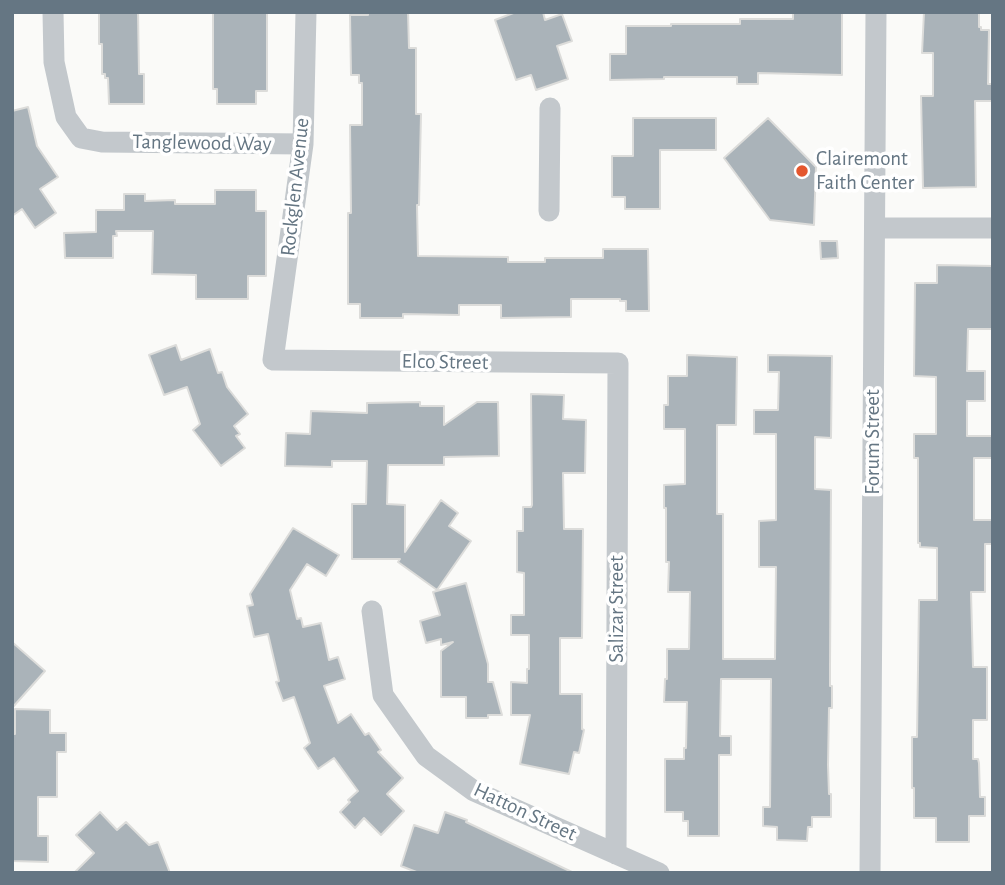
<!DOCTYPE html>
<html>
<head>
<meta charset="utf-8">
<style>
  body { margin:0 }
  #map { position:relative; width:1005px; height:885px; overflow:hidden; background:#fafaf8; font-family:"Alegreya Sans",sans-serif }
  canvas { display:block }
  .frame { position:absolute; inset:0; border:14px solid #657683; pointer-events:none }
</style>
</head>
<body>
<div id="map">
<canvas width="1005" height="885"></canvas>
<div class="frame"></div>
</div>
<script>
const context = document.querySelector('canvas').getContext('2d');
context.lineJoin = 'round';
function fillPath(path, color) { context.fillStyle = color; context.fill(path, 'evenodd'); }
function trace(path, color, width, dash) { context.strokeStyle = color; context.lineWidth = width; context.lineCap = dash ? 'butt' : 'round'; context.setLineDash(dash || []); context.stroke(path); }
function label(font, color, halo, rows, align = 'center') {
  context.font = font + ' "Alegreya Sans",sans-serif'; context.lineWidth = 7; context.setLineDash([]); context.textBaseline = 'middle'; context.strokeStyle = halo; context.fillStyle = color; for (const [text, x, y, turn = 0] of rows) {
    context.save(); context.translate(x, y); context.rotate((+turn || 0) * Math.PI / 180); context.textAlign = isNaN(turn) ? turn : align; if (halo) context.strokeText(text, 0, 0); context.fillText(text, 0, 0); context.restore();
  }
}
const building = new Path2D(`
  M99 12H138L139 74H144V104H109L108 78H105V74H102V44H99Z
  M213 12H267V91H256V104H217V89H213Z
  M368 12H408L409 48H416V114H421L419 205H417L418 256 508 257V262H545V258H603V249H648L649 311H626V301H620V299H571V317L501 318V305H459V315L403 314V318H360V304H348V213H351L350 125H362V83H359V75H351L350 15H368Z
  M516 12H543L545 20 562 14 572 41 557 46 568 79 536 90 531 75 516 80 495 20Z
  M793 12 842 13V75L758 73V84H737V77H664V79L610 80V54H626V26H671V24H740V19H793Z
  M924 12H979V27H981V30H989L988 84H993V101H975L976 187 923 188 921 96H933V53H922Z
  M28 107 37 146 58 177 40 189 56 213 35 228 22 209 12 216V111Z
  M633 118H716V150H660V209H625V197H612V156H633Z
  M768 118 816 167 814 225 770 220 724 158Z
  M215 190H256V211H266V276H248V299H196V275L152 274 153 231H116L117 236H113V258H65L64 233 96 232V210H124V194H145V201L175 200V204H215Z
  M820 241H837L838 258 821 259Z
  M937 265 993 266V329H968L967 371H985V401H967V436H993V458H974V520H993V544H985V592H971L973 667H987V720H973V759H978L979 763 980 797H985V816H969V842H936V818H914V788H912V737H917L919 600H937V548L920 547V543H918V458H914V434H936V377L914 376 915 283H937Z
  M176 345 181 360 210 349 218 373 222 372 227 387 248 414 234 426 240 434 236 436 245 448 221 466 193 430 200 424 187 387 164 395 149 355Z
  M687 355 737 357 736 425H717V514H723V659H775L776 567H759V521L776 520V434H754V410H778L779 372H768V355L832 356 831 438 815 437V489L831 490 830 667V686H832V708H829L828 765 829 794H831V817H812V827H808L807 841 777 840V827L763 826V807H770L771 679H721L720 736H731V755H719V836H688V821H683V812H665V759H684V748H686L687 702H664L665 679H667V649H689L690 592H668L669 562H666V508H664V485L685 484V429H664V405H668V376H687Z
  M531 394 564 395 563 419 586 420 585 473H563L564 529H583L582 638H560V694H582V729L584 730 579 753 574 752 569 774 520 764 530 715H511V682L527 683V669H529V635H511V615H524V573L517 572V531H523V507H531L532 505Z
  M420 402V406H444V425L477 402H498L499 456 444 457V465H388L387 504 405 505V552L441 500 458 513 449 526 471 541 437 590 398 562 400 559H352V504H366L367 461H332V467L285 466 286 433 310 434 311 411 367 413V403Z
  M293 528 339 555 326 576 307 564 290 590 297 619 301 618 303 627 321 623 329 660 338 657 345 679 324 686 338 723 351 714 365 735 369 733 381 750 378 752 403 778 387 794 404 811 381 835 364 818 355 828 340 812 350 802 348 800 358 791 334 758 318 769 304 748 310 743 294 697 283 701 276 682 279 681 268 634 254 637 247 606 253 605 250 594Z
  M466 583 488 664V682H493L502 715H488V718H466V697H441V651L453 642 441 645V639L426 643 420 621 440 615 433 592Z
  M12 642 45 671 12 708Z
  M15 709 50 710V733H66V752H57V797H38V836H48V862L12 861V734H15Z
  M100 812 117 830 126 822 149 845 158 842 170 873H74L94 853 76 835Z
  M445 812 467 820 466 822 574 873H419L401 866 414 825 438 833Z`);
const minor = new Path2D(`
  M53 12 54 62 66 117 81 138 102 142 303 144
  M306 12 303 144 273 360 618 363 616 854
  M549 211 550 108
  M875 228H993
  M372 611 383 695 426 756 474 791 659 873
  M870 873 876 12`);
const markers = [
  [802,171,7,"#e4572e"]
];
const streetNames = [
  ["Tanglewood Way",202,143,1],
  ["Rockglen Avenue",295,187,-84],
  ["Elco Street",445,362,1],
  ["Forum Street",873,442,-90],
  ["Salizar Street",617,609,-90],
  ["Hatton Street",525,812,25]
];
const poiNames = [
  ["Clairemont",816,159],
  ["Faith Center",816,183]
];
fillPath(building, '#aab3b9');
trace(building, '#dcdcda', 2);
trace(minor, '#c3c8cc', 21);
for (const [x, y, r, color] of markers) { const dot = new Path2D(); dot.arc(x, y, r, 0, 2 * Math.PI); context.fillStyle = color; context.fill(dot); trace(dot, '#fff', 2.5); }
label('21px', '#657683', '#fff', streetNames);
label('21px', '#657683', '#fff', poiNames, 'left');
</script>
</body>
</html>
